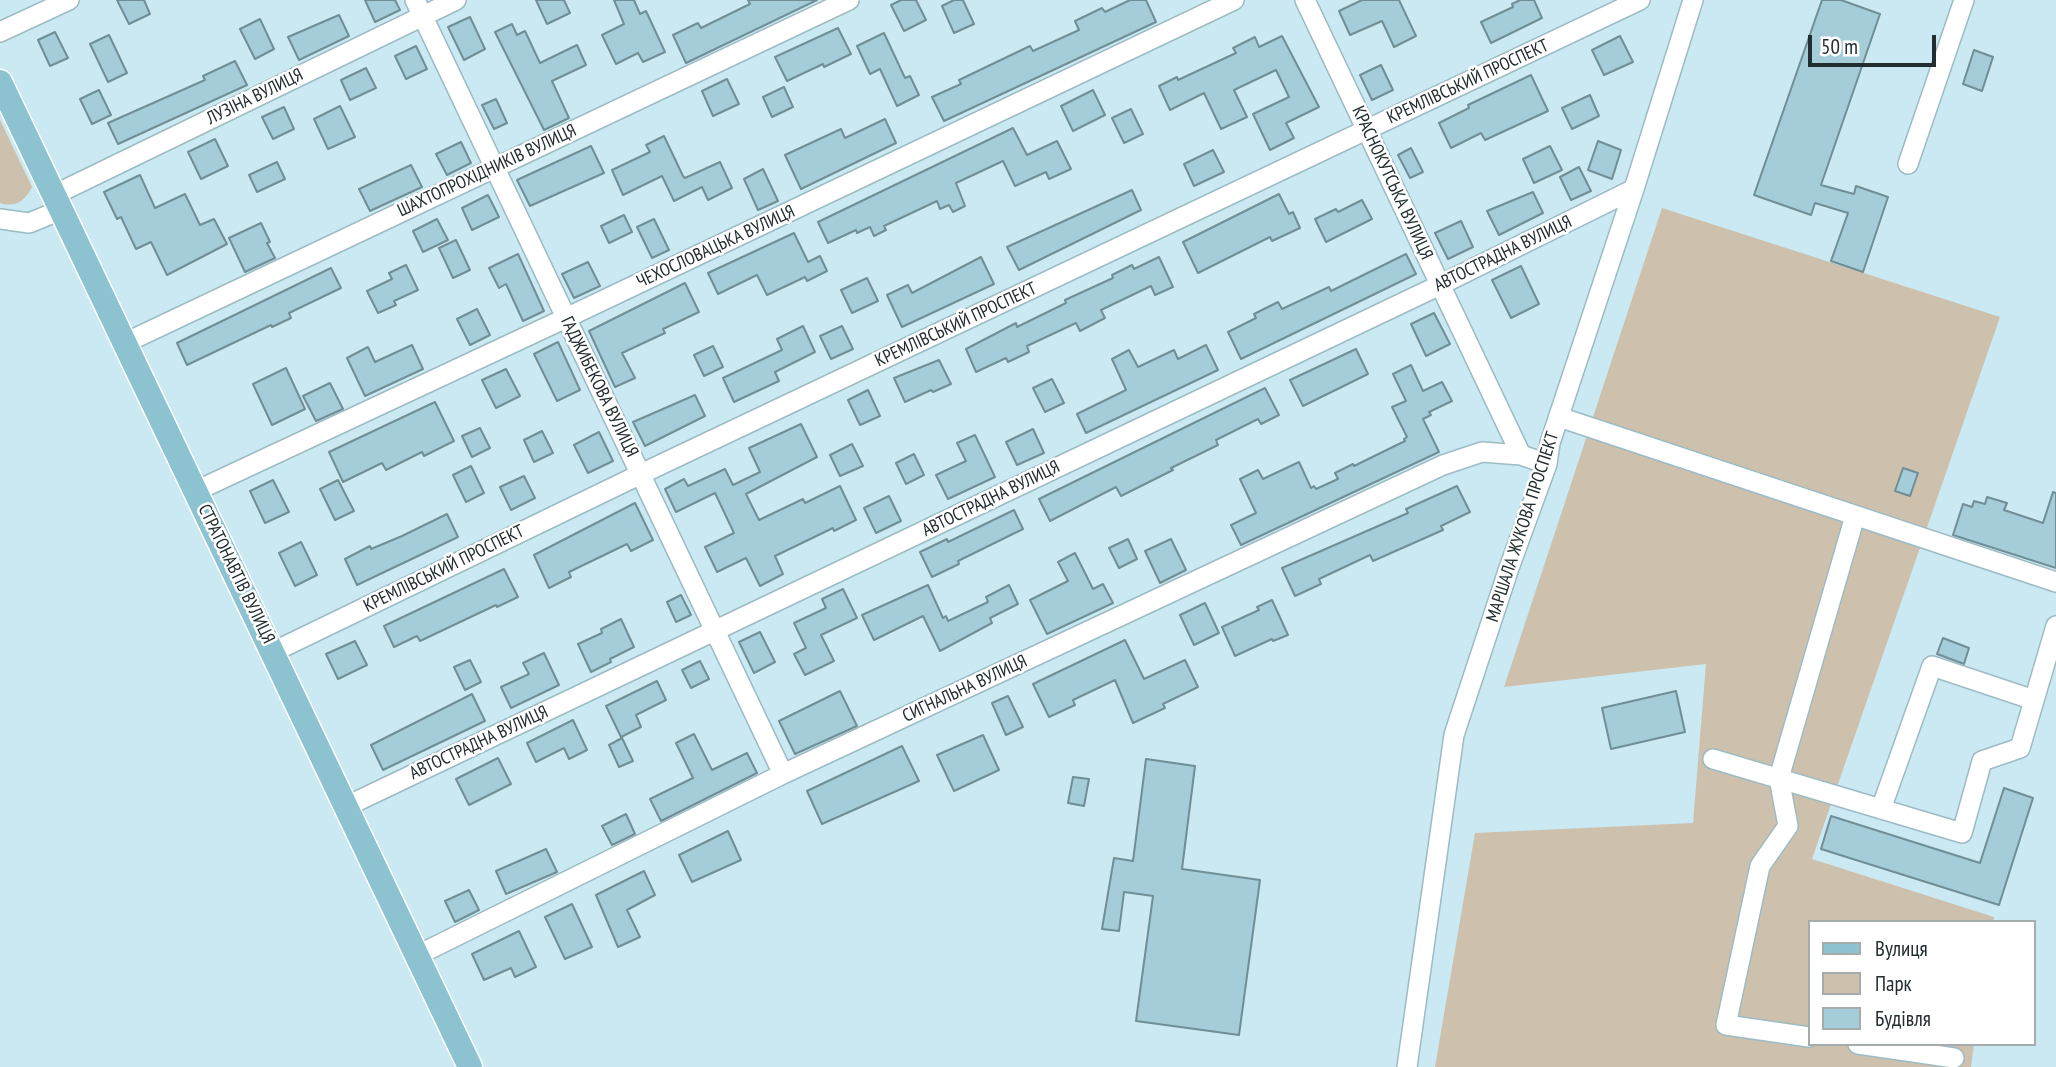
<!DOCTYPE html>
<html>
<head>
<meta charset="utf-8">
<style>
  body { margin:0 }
  #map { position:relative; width:2056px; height:1067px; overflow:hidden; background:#cae9f2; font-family:"PT Sans Narrow",sans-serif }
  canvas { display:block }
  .legend { position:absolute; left:1808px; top:920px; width:228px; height:126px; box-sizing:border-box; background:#fff; border:2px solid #a6abac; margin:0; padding:9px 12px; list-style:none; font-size:21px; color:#212d30 }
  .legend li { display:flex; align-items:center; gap:14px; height:35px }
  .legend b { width:35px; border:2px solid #a6abac }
  .scale { position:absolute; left:1808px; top:35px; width:128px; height:32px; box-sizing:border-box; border:4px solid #212d30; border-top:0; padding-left:9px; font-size:21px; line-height:24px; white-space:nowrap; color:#212d30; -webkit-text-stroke:5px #fff; paint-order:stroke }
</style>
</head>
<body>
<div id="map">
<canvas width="2056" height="1067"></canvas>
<ul class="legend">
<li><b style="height:9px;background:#8dc3d0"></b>Вулиця</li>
<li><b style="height:19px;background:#cdc0ac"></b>Парк</li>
<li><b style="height:19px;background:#a4cdd9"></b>Будівля</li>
</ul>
<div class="scale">50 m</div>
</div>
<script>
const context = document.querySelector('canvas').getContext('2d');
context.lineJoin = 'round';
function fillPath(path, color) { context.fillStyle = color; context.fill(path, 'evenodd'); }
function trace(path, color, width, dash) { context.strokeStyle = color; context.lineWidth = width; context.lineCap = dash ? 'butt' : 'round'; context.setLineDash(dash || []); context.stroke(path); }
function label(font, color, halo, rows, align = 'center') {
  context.font = font + ' "PT Sans Narrow",sans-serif'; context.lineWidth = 5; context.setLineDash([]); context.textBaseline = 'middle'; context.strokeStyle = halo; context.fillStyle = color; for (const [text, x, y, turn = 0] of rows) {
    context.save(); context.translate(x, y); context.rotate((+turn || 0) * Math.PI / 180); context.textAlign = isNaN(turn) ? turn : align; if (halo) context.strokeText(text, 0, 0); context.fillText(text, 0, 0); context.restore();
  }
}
const green = new Path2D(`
  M0 120 32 187C25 201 15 208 0 203Z
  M1662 208 2000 317 1812 859 1994 917 1993 922H1809V1044H1974L1971 1067H1435L1475 833 1693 823 1706 664 1504 687Z`);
const building = new Path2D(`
  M117 0H144L150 14 129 24Z
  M365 0H395L400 10 375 22Z
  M536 0H564L570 13 547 24Z
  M614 0H634L640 14 646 11 665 52 643 62 638 53 616 64 602 35 624 24Z
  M748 0H817L686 63 673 35 698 23 701 28 750 4Z
  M901 0H916L926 20 904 31 891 5Z
  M954 0H963L974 24 954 33 942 6Z
  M1130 0H1146L1156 22 944 121 932 97 961 84 959 80 1030 46 1033 51 1079 30 1075 21 1102 8 1105 12Z
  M1362 0H1399L1416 36 1394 47 1382 21 1350 35 1339 11Z
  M1520 0H1534L1542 18 1491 43 1481 22 1513 7 1512 4Z
  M1822 0H1841L1880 14 1821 185 1854 194 1856 186 1888 197 1863 272 1831 261 1848 213 1815 203 1811 215 1754 195Z
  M339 15 349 36 299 60 288 37Z
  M470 17 485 49 464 60 448 27Z
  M260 19 274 49 255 59 240 29Z
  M512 24 517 35 525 31 540 63 577 45 586 65 552 81 569 118 544 130 495 32Z
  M838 28 851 54 824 67 823 64 787 81 775 57Z
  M55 32 68 58 50 66 38 40Z
  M884 33 905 78 910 76 919 95 897 106 880 69 870 74 857 46Z
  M109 35 127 73 108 82 90 44Z
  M1282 36 1319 107 1286 123 1294 138 1270 150 1253 114 1289 97 1276 70 1234 90 1247 117 1221 129 1204 93 1170 110 1159 86 1177 77 1178 80 1236 53 1233 48 1255 37 1259 47Z
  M1620 36 1633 62 1604 75 1592 50Z
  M416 46 427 69 406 79 395 56Z
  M1974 50 1993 57 1982 91 1963 84Z
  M235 61 247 85 118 144 108 123 205 80 203 76Z
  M1381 65 1393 90 1372 100 1360 75Z
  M366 68 376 88 350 100 341 80Z
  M1531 75 1548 111 1485 140 1481 133 1451 148 1439 123 1469 108 1468 105Z
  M727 79 739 104 713 116 702 91Z
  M784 87 793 107 772 117 763 97Z
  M99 90 111 115 92 124 80 99Z
  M1093 90 1105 115 1073 131 1061 106Z
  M1590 95 1599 116 1572 129 1562 108Z
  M496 99 507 123 494 129 482 105Z
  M340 106 355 137 328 149 314 119Z
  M284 107 294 129 273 139 262 117Z
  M1131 109 1143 134 1124 143 1112 118Z
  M885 119 896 143 801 189 785 155 841 129 845 138Z
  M1013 128 1027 155 1057 141 1071 169 1049 179 1046 172 1015 186 1003 161 956 183 965 206 953 212 949 205 940 209 937 201 884 226 886 230 874 236 870 227 857 233 856 230 828 243 818 222Z
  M664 136 683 176 685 178 720 162 732 188 708 200 702 187 674 201 662 176 623 195 612 170 650 152 646 145Z
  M215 139 228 166 201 179 188 152Z
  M1598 141 1621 150 1612 179 1588 170Z
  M461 142 471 163 447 175 436 154Z
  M591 146 604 173 530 206 517 180Z
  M1550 146 1562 170 1534 183 1523 159Z
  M1411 148 1423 172 1410 178 1398 155Z
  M1213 150 1224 172 1194 186 1184 164Z
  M277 162 285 179 257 192 249 175Z
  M411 165 422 187 370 211 359 189Z
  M1579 167 1591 191 1571 200 1560 177Z
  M763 169 778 201 758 210 744 179Z
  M140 175 155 208 185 194 200 225 214 219 227 244 167 275 151 242 136 249 121 217 117 219 104 192Z
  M1132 190 1141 210 1019 270 1007 247Z
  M1533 192 1543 213 1499 235 1487 211Z
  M1279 194 1289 214 1293 212 1300 228 1272 241 1270 237 1198 273 1183 242Z
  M488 195 499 217 472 230 462 208Z
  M1362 200 1372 219 1326 242 1315 219 1336 209 1338 212Z
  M624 215 632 232 609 243 601 226Z
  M437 219 448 240 423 252 413 231Z
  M654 219 669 250 652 258 637 227Z
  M1461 221 1473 247 1448 259 1435 233Z
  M261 223 270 242 267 243 275 258 245 272 229 238Z
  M794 233 808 262 820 256 827 271 807 281 805 277 767 295 757 275 718 294 708 273Z
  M456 240 470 270 453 278 439 248Z
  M518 254 544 311 523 321 506 284 499 288 489 268Z
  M1406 254 1416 274 1241 359 1228 332 1256 318 1254 314 1278 302 1282 309 1329 287 1331 291Z
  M981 257 994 284 902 327 887 295 908 285 912 293Z
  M1159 257 1173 287 1155 295 1151 286 1101 310 1105 318 1080 331 1076 323 1027 346 1029 352 1008 362 1006 358 976 372 966 349 1016 323 1017 327 1066 303 1065 300 1113 278 1112 275 1132 265 1134 269Z
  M588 262 600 286 574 298 562 274Z
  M406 265 418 290 394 301 396 305 378 313 367 291 392 279 389 273Z
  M1521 266 1539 304 1511 318 1492 280Z
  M331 268 341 288 289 313 291 318 272 327 271 325 187 365 177 343Z
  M867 278 878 301 852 313 841 290Z
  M685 283 699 312 663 329 665 333 622 353 635 378 615 387 589 331Z
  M477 309 490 335 470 345 457 319Z
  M1434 313 1450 344 1426 356 1411 324Z
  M803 326 815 352 775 372 779 381 734 402 723 378 782 350 777 339Z
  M842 326 853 349 831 359 820 336Z
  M558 342 580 390 557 401 534 354Z
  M412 345 423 369 365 396 347 358 368 347 375 362Z
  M1206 345 1218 370 1086 433 1077 414 1126 390 1112 359 1129 350 1138 367 1174 350 1178 359Z
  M713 346 723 367 704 376 694 355Z
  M1356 349 1368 374 1303 406 1290 380Z
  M939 360 951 384 933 392 931 390 905 402 894 378Z
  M1411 365 1423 391 1442 382 1452 401 1429 412 1431 415 1423 419 1439 452 1241 545 1231 525 1256 513 1240 479 1258 470 1263 479 1299 462 1311 488 1314 486 1316 489 1338 479 1335 473 1353 464 1354 466 1405 441 1404 439 1407 437 1392 407 1406 401 1393 374Z
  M286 368 305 409 272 425 253 384Z
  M506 369 520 396 496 408 482 380Z
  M1052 379 1064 403 1045 412 1033 388Z
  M330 383 343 409 316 421 303 396Z
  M1265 388 1279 415 1261 424 1258 419 1216 440 1218 445 1171 468 1173 470 1121 496 1116 487 1050 521 1039 499Z
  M868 390 880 416 860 425 848 400Z
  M695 395 705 416 645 446 633 422Z
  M435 402 454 441 424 456 422 452 386 470 382 463 343 482 329 452Z
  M801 424 817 457 746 494 759 520 803 499 805 503 840 486 856 520 834 531 833 528 775 556 783 574 760 586 746 558 717 572 705 547 734 533 715 493 676 512 665 489 684 479 688 486 725 469 733 485 760 472 749 448Z
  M480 428 490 448 472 457 462 436Z
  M1033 429 1044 453 1017 465 1006 442Z
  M542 431 553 453 534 462 524 440Z
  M599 432 613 461 588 473 574 445Z
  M975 435 995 477 948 499 936 475 966 461 957 443Z
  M852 444 863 466 840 476 830 455Z
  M914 454 924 475 906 484 896 463Z
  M471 466 484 493 466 502 453 475Z
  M1903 468 1918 473 1910 496 1895 491Z
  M524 476 535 498 511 510 500 487Z
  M273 480 289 512 265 523 250 491Z
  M338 480 354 511 335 520 320 489Z
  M1457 486 1470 512 1441 526 1443 530 1373 561 1370 555 1319 579 1321 584 1295 596 1282 568 1408 513 1406 509Z
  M2053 492 2056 493V568L1953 535 1963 504 1972 507 1974 501 1985 504 1987 497 2007 503 2004 510 2043 523Z
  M889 496 901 521 876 533 864 508Z
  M635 503 653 540 631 551 627 544 569 572 571 577 549 588 534 555Z
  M1014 510 1023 529 958 561 959 564 932 577 920 552 947 539 948 542Z
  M447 514 458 537 357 585 345 559 370 546 371 549 402 536Z
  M1128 539 1137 559 1119 568 1109 548Z
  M1171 539 1186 570 1160 583 1145 551Z
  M301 542 317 575 295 586 279 553Z
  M1075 553 1093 589 1103 584 1113 603 1047 634 1030 600 1068 581 1058 562Z
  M504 569 518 597 497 607 496 605 420 641 417 636 394 647 384 626Z
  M928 585 943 618 946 616 948 621 988 602 986 597 1009 585 1018 604 990 618 992 623 940 651 923 616 874 640 862 615Z
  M843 589 857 618 821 635 834 661 805 675 794 654 806 648 794 623 826 608 822 599Z
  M681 595 691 615 676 622 667 602Z
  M1272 600 1288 635 1273 641 1272 639 1235 656 1222 627 1259 610 1257 607Z
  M1205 603 1219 633 1194 645 1180 615Z
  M621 619 634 647 610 659 611 662 591 672 578 644 602 633 601 629Z
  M760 632 775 662 754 673 739 642Z
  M1943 638 1969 648 1964 664 1937 654Z
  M1125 640 1144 679 1185 660 1198 687 1163 704 1165 708 1133 723 1115 680 1073 700 1075 705 1049 717 1033 684Z
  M355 641 367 665 338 679 326 654Z
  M544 653 559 685 511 708 501 687 529 674 523 663Z
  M470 660 481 682 465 690 454 667Z
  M700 661 709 679 691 688 682 670Z
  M657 681 666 700 636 715 641 727 621 737 606 706Z
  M840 691 857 726 795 754 779 721Z
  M1676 691 1685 732 1611 749 1602 708Z
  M472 694 485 721 383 770 371 745Z
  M1008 696 1023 727 1006 735 992 703Z
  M573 720 587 750 569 759 564 748 536 762 527 743Z
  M694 734 712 770 747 753 757 773 661 821 650 799 693 778 676 743Z
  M983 735 999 770 954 791 937 755Z
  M622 738 633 761 619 767 609 745Z
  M902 746 919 781 822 824 807 791Z
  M498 758 511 784 469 805 456 779Z
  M1146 759 1195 766 1182 869 1260 880 1239 1035 1136 1021 1153 896 1124 892 1119 931 1102 929 1114 858 1133 861Z
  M1073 777 1089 779 1084 806 1068 803Z
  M2004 788 2033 798 1999 905 1821 849 1831 816 1980 863Z
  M626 814 635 834 612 845 602 826Z
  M728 831 741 860 692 882 679 855Z
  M546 849 557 872 506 894 496 871Z
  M644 871 655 895 627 910 640 937 618 947 596 895Z
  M469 890 479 910 455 922 445 901Z
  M572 904 592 947 565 959 545 917Z
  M519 931 536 967 515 977 511 968 484 980 472 954Z`);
const minor = new Path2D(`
  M415 0 783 774
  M1305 0 1521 455 1547 464
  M0 32 69 0
  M1908 164 1964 0
  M54 195 456 0
  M0 219 29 223 61 210
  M125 343 849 0
  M1559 417 2056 582
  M196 491 566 318 1234 0
  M273 652 641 474 1640 0
  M1713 759 1962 833 1982 761 2020 748 2056 626
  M347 806 1440 285 1634 189
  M1881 809 1932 666 2034 700
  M418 955 783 774 1443 465 1482 452 1521 455
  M1809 1037 1726 1025 1760 866 1788 826 1779 778 1855 516
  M1858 1044 1954 1058
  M1407 1067 1454 735 1509 568 1547 464 1550 443 1634 189 1693 0`);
const major = new Path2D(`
  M0 82 470 1067`);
const streetNames = [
  ["КРЕМЛІВСЬКИЙ ПРОСПЕКТ",1468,82,-25],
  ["ЛУЗІНА ВУЛИЦЯ",255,97,-26],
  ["ШАХТОПРОХІДНИКІВ ВУЛИЦЯ",487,171,-25],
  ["КРАСНОКУТСЬКА ВУЛИЦЯ",1392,183,65],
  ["ЧЕХОСЛОВАЦЬКА ВУЛИЦЯ",716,247,-25],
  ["АВТОСТРАДНА ВУЛИЦЯ",1503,254,-26],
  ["КРЕМЛІВСЬКИЙ ПРОСПЕКТ",956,325,-25],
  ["ГАДЖИБЕКОВА ВУЛИЦЯ",599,387,64],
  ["АВТОСТРАДНА ВУЛИЦЯ",991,499,-26],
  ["МАРШАЛА ЖУКОВА ПРОСПЕКТ",1523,527,-72],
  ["КРЕМЛІВСЬКИЙ ПРОСПЕКТ",444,569,-26],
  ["СТРАТОНАВТІВ ВУЛИЦЯ",236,574,64],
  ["СИГНАЛЬНА ВУЛИЦЯ",965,689,-25],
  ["АВТОСТРАДНА ВУЛИЦЯ",479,743,-25]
];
fillPath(green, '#cdc0ac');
fillPath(building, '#a4cdd9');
trace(building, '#708e95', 2);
trace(minor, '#9dbbc4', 22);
trace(major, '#fff', 27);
trace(minor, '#fff', 19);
trace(major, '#8dc3d0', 24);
label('18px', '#212d30', '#fff', streetNames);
</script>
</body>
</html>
